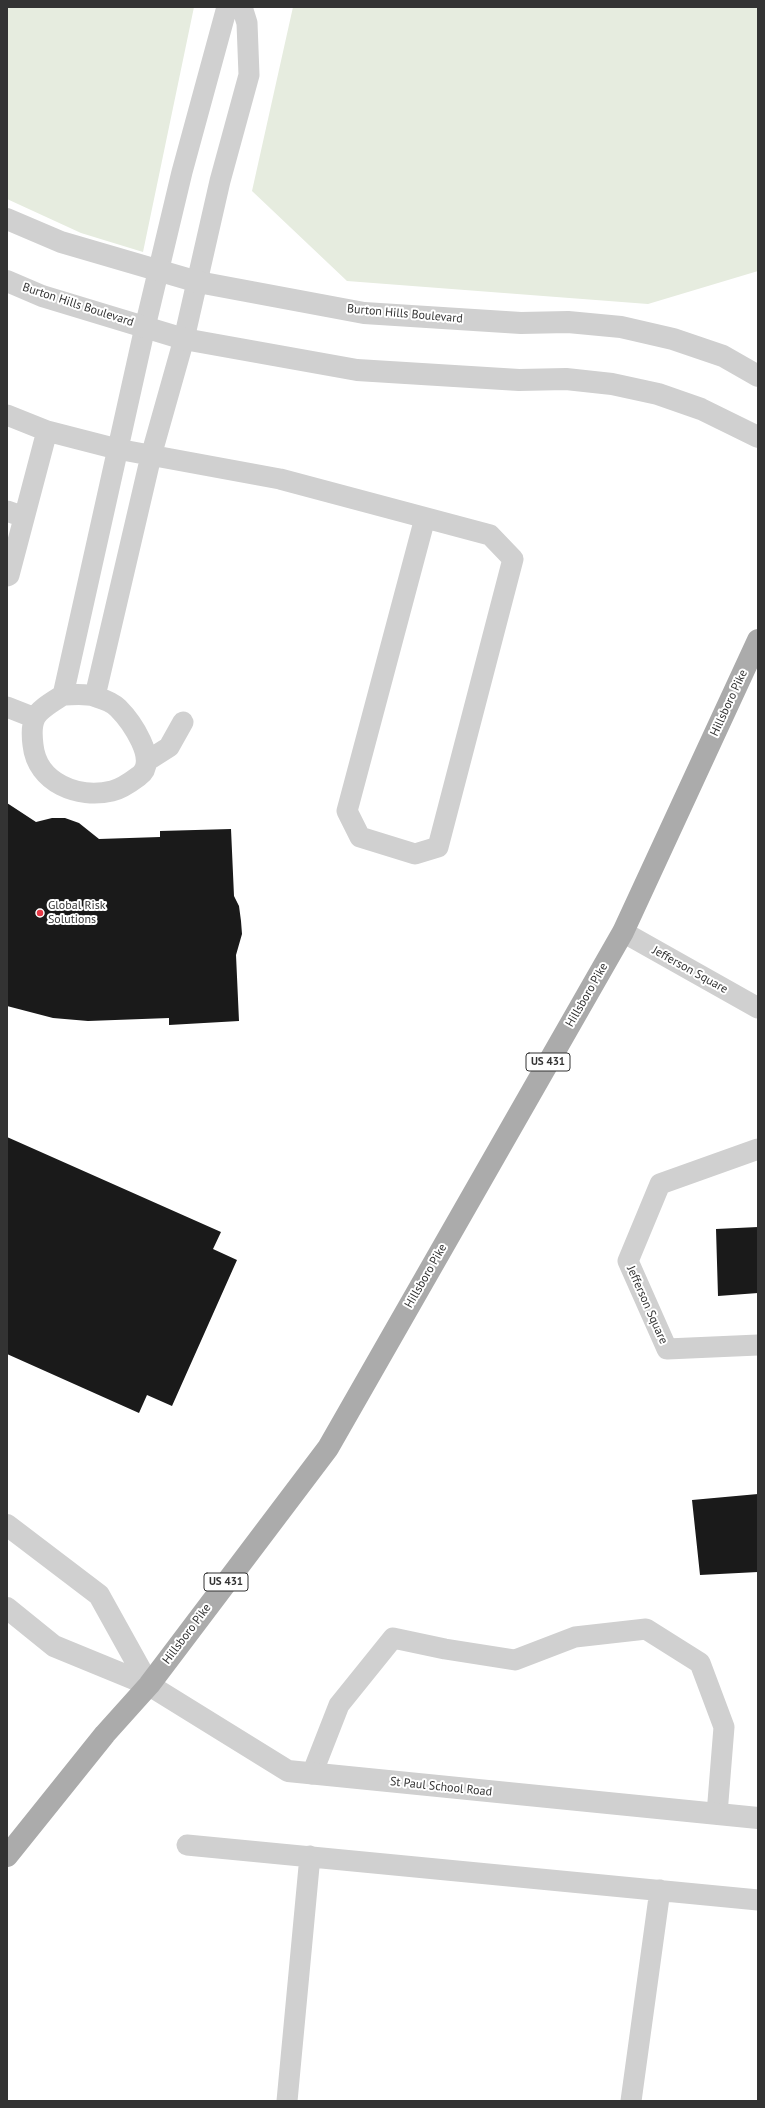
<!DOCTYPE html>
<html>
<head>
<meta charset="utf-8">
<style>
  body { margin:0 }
  #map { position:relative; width:765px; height:2108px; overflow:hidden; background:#fff; font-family:"PT Sans",sans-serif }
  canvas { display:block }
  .frame { position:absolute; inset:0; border:8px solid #333; pointer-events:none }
</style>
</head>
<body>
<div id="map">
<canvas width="765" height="2108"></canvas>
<div class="frame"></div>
</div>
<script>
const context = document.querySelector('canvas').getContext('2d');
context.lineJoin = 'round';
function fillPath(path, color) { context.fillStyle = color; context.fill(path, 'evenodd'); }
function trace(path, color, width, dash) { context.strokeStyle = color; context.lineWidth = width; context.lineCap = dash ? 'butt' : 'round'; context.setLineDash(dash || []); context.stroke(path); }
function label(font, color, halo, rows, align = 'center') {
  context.font = font + ' "PT Sans",sans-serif'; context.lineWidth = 4; context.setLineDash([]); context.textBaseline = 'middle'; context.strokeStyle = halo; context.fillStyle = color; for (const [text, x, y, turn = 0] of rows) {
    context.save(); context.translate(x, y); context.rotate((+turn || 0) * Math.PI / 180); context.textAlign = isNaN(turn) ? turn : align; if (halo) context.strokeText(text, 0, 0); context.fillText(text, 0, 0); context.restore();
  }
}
const green = new Path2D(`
  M7 7H194L143 252 81 233 7 199Z
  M293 7H758V271L648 304 347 281 252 191Z`);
const building = new Path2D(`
  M7 803 36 822 52 818H65L79 823 99 839 160 837V831L231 829 234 896 239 906 241 921 242 934 236 955 239 1021 169 1025V1018L88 1021 53 1018 7 1006Z
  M7 1137 221 1232 213 1249 237 1260 172 1406 147 1395 139 1413 7 1354Z
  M758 1227V1293L718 1296 716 1229Z
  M758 1494V1572L700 1575 692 1500Z`);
const lane = new Path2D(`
  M7 415 47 431 117 449 280 479 490 535 513 559 438 847 415 854 360 837 347 811 425 518
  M7 511 24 517
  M7 576 9 575 47 431
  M63 695 145 327 182 172 227 7
  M63 695C73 695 87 693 96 697 103 699 113 703 118 708 130 720 160 761 139 776 131 782 121 789 112 791 78 799 37 783 33 745 32 737 31 726 35 718 39 709 54 701 63 695Z
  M95 696 151 456 184 339 220 181 249 75 247 23 242 7
  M7 707 35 718
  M147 761 169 747 183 722
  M623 932 758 1008
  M758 1149 660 1184 628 1261 667 1349 758 1345
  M312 1774 339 1705 393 1638 445 1649 515 1660 575 1637 646 1629 700 1663 724 1727 717 1814
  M187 1845 758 1900
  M287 2101 310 1856
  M631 2101 660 1890`);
const street = new Path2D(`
  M7 219 61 242 198 282 364 313 521 323 568 322 621 327 673 339 723 356 758 376
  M7 281 42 296 184 339 357 370 519 380 566 379 612 384 658 394 701 409 758 437
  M7 1525 99 1595 149 1685
  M7 1608 54 1646 149 1685 288 1771 758 1818`);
const primary = new Path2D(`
  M7 1856 105 1734 149 1685 328 1448 623 932 758 640`);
const markers = [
  [40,913,4,"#e63946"]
];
const shields = [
  [548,1062,44],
  [226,1582,44]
];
const shieldNames = [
  ["US 431",548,1062],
  ["US 431",226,1582]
];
const streetNames = [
  ["Burton Hills Boulevard",78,305,18],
  ["Burton Hills Boulevard",405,314,5],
  ["Hillsboro Pike",729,703,-65],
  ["Jefferson Square",690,970,29],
  ["Hillsboro Pike",587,995,-60],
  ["Hillsboro Pike",426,1276,-60],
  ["Jefferson Square",647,1305,66],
  ["Hillsboro Pike",187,1634,-53],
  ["St Paul School Road",441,1787,6]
];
const poiNames = [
  ["Global Risk",48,906],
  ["Solutions",48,920]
];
fillPath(green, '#e6ecdf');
fillPath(building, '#1a1a1a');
trace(lane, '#d0d0d0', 21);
trace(street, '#d0d0d0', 22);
trace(primary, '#ababab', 22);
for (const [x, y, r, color] of markers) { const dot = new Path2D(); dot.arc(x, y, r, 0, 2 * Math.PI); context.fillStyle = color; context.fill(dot); trace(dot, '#fff', 1.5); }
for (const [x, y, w] of shields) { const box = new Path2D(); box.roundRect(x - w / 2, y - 9, w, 18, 3); context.fillStyle = '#fff'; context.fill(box); trace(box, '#333', 1); }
label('bold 11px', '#333', null, shieldNames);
label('12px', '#333', '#fff', streetNames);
label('12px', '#333', '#fff', poiNames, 'left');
</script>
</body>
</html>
